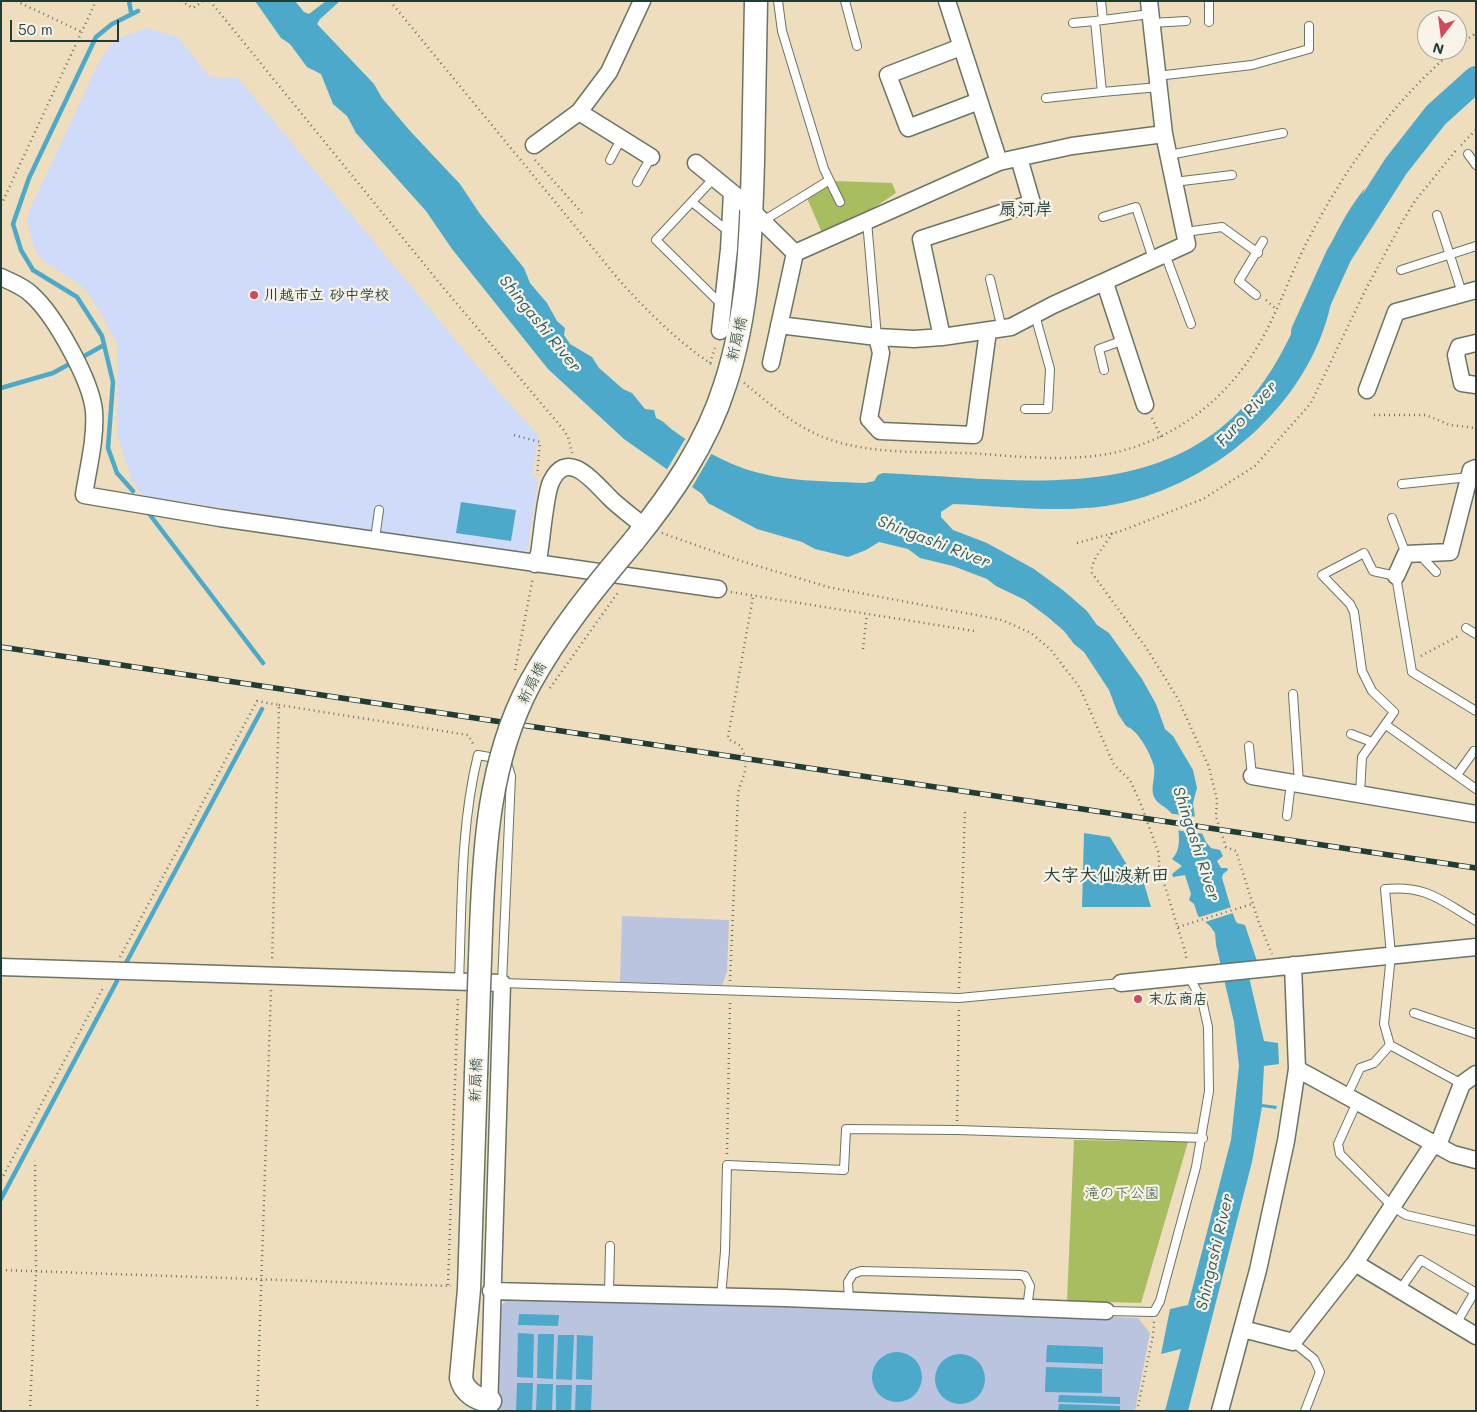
<!DOCTYPE html>
<html>
<head>
<meta charset="utf-8">
<style>
  body { margin:0 }
  #map { position:relative; width:1477px; height:1412px; overflow:hidden; background:#efdebd; font-family:Mali,sans-serif }
  canvas { display:block }
  .frame { position:absolute; inset:0; border:2px solid #1f3d34; pointer-events:none }
  .north { position:absolute; left:1417px; top:10px; width:50px; height:50px; box-sizing:border-box; background:#f7f3e8; border:1px solid #a1aaa0; border-radius:50%; rotate:195deg; font-size:14px; font-weight:700; line-height:20px; text-align:center; color:#1f3d34 }
  .north::after { content:''; display:block; margin:auto; width:18px; height:22px; background:#d1495b; clip-path:polygon(50% 0,100% 100%,50% 72%,0 100%) }
  .scale { position:absolute; left:10px; top:20px; width:109px; height:22px; box-sizing:border-box; border:2px solid #1f3d34; border-top:0; padding-left:6px; font-size:15px; line-height:18px; white-space:nowrap; color:#1f3d34; -webkit-text-stroke:4px #f7f3e8; paint-order:stroke }
</style>
</head>
<body>
<div id="map">
<canvas width="1477" height="1412"></canvas>
<div class="frame"></div>
<div class="north">N</div>
<div class="scale">50 m</div>
</div>
<script>
const context = document.querySelector('canvas').getContext('2d');
context.lineJoin = 'round';
function fillPath(path, color) { context.fillStyle = color; context.fill(path, 'evenodd'); }
function trace(path, color, width, dash) { context.strokeStyle = color; context.lineWidth = width; context.lineCap = dash ? 'butt' : 'round'; context.setLineDash(dash || []); context.stroke(path); }
function label(font, color, halo, rows, align = 'center') {
  context.font = font + ' Mali,"Klee One",sans-serif'; context.lineWidth = 4.5; context.setLineDash([]); context.textBaseline = 'middle'; context.strokeStyle = halo; context.fillStyle = color; for (const [text, x, y, turn = 0] of rows) {
    context.save(); context.translate(x, y); context.rotate((+turn || 0) * Math.PI / 180); context.textAlign = isNaN(turn) ? turn : align; if (halo) context.strokeText(text, 0, 0); context.fillText(text, 0, 0); context.restore();
  }
}
const built = new Path2D(`
  M147 28 178 37 210 77H237L499 392 540 437 537 441 532 476 538 478 528 549 523 553 142 496 131 478 117 435 118 345 93 300 83 287 42 260 34 248 27 221 29 211 99 62 111 45 124 36Z`);
const industrial = new Path2D(`
  M622 916 729 920 727 972 722 985 620 982Z
  M509 1297 788 1305 1138 1318 1150 1333 1135 1411H496L497 1311Z`);
const green = new Path2D(`
  M834 181 892 183 896 193 857 219 823 235 807 198Z
  M1074 1140 1188 1142 1141 1303 1067 1301Z`);
const water = new Path2D(`
  M255 1H295L304 12 309 14 326 1H340L320 19 317 24 374 84 382 98 411 132 460 184 480 214 524 268 530 283 547 303 557 321 565 328 564 335 570 344 592 357 599 368 623 389 632 393 645 409 654 410 656 418C664 421 667 426 674 431 690 443 712 455 730 463 772 482 821 481 865 483L874 481 878 475 883 473C1036 480 1197 513 1283 350 1312 297 1327 235 1365 188L1342 244 1334 258 1325 267 1316 298 1322 303 1318 315 1322 314 1331 303C1309 407 1208 490 1106 506 1056 513 1003 506 953 504L941 512V517L953 530 987 543 1034 569 1064 591 1087 611 1097 625 1109 633 1142 679 1156 704 1165 729 1173 736 1193 770 1197 788 1193 803 1195 817 1206 842 1211 848 1220 850 1223 856 1217 861 1221 868H1227L1228 870 1223 874 1222 878C1226 890 1232 914 1237 923L1245 925 1262 976 1249 977 1264 1041 1278 1043 1279 1064 1264 1066 1262 1104 1277 1106 1276 1109 1262 1107 1252 1162 1188 1411H1165L1181 1349 1161 1354 1170 1309 1188 1305 1231 1140 1239 1066 1234 1022 1216 945 1215 933 1210 926 1198 916 1194 904 1189 900 1191 894 1185 875 1173 877 1172 874 1182 866 1172 859C1183 849 1180 824 1171 813 1166 806 1158 805 1154 797 1150 788 1156 776 1154 766 1150 753 1139 731 1126 726L1118 714 1109 690 1084 652 1074 644 1064 631 1049 618 1025 600 996 586 987 579 953 566 920 558 908 549 879 542 866 550 848 557 815 549 802 542 757 529 708 503 702 494 624 439 548 369 452 249 426 211 356 133 347 116 333 104 321 74 307 67 290 44 281 38Z
  M461 502 516 510 511 541 456 533Z
  M1084 833 1110 837 1132 873 1143 880 1151 907H1082Z
  M519 1314 559 1315 558 1326 518 1325Z
  M518 1333 534 1334 533 1378 517 1377Z
  M538 1334H554L553 1379 537 1378Z
  M558 1335H574L572 1380 556 1379Z
  M577 1335 593 1336 592 1380 576 1379Z
  M1047 1345 1103 1347V1364L1046 1362Z
  M872 1377a25 25 0 1 1 50 0a25 25 0 1 1-50 0Z
  M935 1379a25 25 0 1 1 50 0a25 25 0 1 1-50 0Z
  M1046 1367 1102 1369V1393L1045 1392Z
  M517 1383H533L532 1411H516Z
  M537 1384H553L552 1411H536Z
  M556 1385H572L571 1411H556Z
  M576 1385H592L591 1411H575Z
  M1059 1395 1120 1397V1404L1058 1402Z
  M1059 1404 1120 1406V1411H1058Z`);
const pier = new Path2D(`
  M687 436 713 451 691 489 666 471Z
  M1166 813 1198 817 1205 834 1175 830 1169 814Z
  M1235 906 1236 912 1202 923 1197 918Z`);
const stream = new Path2D(`
  M129 1 131 12
  M79 359 104 345
  M1 388 53 373 73 362
  M133 491 117 473 108 448 113 382 102 336 77 297 33 270 21 250 13 224 29 178 96 37 112 24 138 11
  M147 511 263 663
  M127 961 262 709
  M1 1199 117 981`);
const river = new Path2D(`
  M1304 332 1339 255 1396 166 1436 115 1476 79`);
const path = new Path2D(`
  M16 1 82 32
  M181 1 193 8 203 1
  M210 1 446 291 563 429 568 437 572 453
  M390 1 620 281C648 312 678 342 713 365
  M1457 47 1476 33
  M1461 145 1476 130
  M535 160 582 213
  M1 205 96 1
  M1266 300 1276 309
  M710 363 715 348
  M744 383C764 399 785 418 808 430 860 458 926 450 983 454 1020 457 1058 460 1095 456 1165 447 1224 404 1259 344 1279 310 1291 272 1309 238 1345 168 1393 102 1454 50
  M1374 415H1426L1450 425 1476 428
  M1152 418 1161 437
  M514 435 540 442 537 475
  M662 533 741 561 828 587 1002 620 1031 633 1051 650 1080 688 1114 765 1130 780 1140 802 1159 854V867L1186 954V961
  M1112 533C1106 546 1090 559 1092 573L1147 649 1178 699 1209 767 1217 800 1216 817 1226 847 1236 851 1259 923 1272 954
  M1077 543 1121 531 1203 499 1255 466 1311 403 1366 289 1402 222 1415 201 1457 149
  M731 592 974 631
  M863 649 867 614
  M1421 656 1460 635
  M515 670 533 577
  M550 688 619 591
  M279 705 468 735 474 745
  M744 754 741 746 730 740 728 737 753 597
  M1178 927 1252 904
  M120 957 257 701 279 705 272 962
  M730 981 738 795C739 784 747 774 745 762
  M959 988 965 811
  M957 1121 959 1009
  M727 1154 730 1002
  M1 1180 104 986
  M1 1270 451 1286
  M448 1285 458 996
  M30 1411 36 1271 35 1161
  M257 1411 271 990
  M1137 1411 1153 1336 1154 1321`);
const lane = new Path2D(`
  M778 1 782 31 824 169 840 202
  M845 1 857 46
  M1101 1 1103 20
  M1209 1V22
  M1150 14 1095 21 1102 92 1159 87
  M1073 23 1095 21
  M1151 23 1186 21
  M1157 76 1252 65 1309 49V26
  M1046 98 1102 92
  M1468 154 1476 165
  M1169 155 1283 133
  M610 160 621 139
  M714 178 656 240 722 305
  M637 182 651 157
  M1174 182 1232 175
  M692 202 729 232
  M1437 215 1462 293
  M1103 217 1136 207 1153 259
  M763 221 828 181
  M867 221 877 337
  M1185 232 1222 227 1258 253
  M1165 254 1191 324
  M1401 270 1476 246
  M990 279 1002 329
  M1256 295 1239 281 1263 241
  M1104 370 1099 349 1124 340
  M1025 409H1048L1050 369 1035 315
  M1402 484 1469 477
  M1392 518 1406 554
  M375 539 379 510
  M1419 554 1436 572
  M1466 628 1476 634
  M1293 694 1299 784
  M1386 725 1476 789
  M1351 734 1372 742
  M1249 746 1252 776
  M1457 775 1474 751
  M1360 794 1362 757 1394 712 1372 691 1362 671 1354 612 1350 604 1322 575 1364 553 1373 571 1396 576 1412 672 1476 711
  M1287 816 1291 782
  M459 982C462 908 460 827 478 755L506 760 511 776 502 983 959 998 1121 983
  M1414 1013 1476 1034
  M1462 1084 1390 1045 1384 1024 1391 955 1385 889C1427 885 1442 901 1476 921
  M1347 1096 1360 1068 1374 1063 1390 1045
  M1357 1102 1338 1144 1340 1154 1393 1207 1406 1215 1476 1231
  M1399 1291 1421 1260 1473 1291 1474 1293 1456 1324
  M609 1294 610 1246
  M721 1297 725 1251 727 1165 844 1170 846 1129 957 1130 1203 1138
  M849 1301 848 1282 853 1274 861 1271 1020 1275 1025 1276 1030 1286 1027 1308
  M1106 1311 1154 1312 1160 1301 1196 1167 1209 1091 1208 1027 1202 1000 1189 977
  M1293 1342 1314 1359 1320 1372 1305 1411`);
const street = new Path2D(`
  M947 1 999 162
  M961 47 888 75 908 128 979 101
  M579 112 651 157
  M534 145 579 112 609 72 642 1
  M696 163 740 199 795 253 999 162 1072 146 1164 134 1149 1
  M1 277C11 282 23 286 31 294 54 314 91 380 94 411 96 439 88 468 84 495L220 518 718 589
  M1105 283 1145 405
  M779 325 877 337 914 339 942 337 1011 327 1053 305 1187 244 1164 134
  M720 331 729 249 732 193
  M877 337 881 353 869 419 880 431 974 435 988 331
  M942 337 921 239 1032 203 1019 158
  M1476 343 1459 347 1456 355 1462 383 1476 385
  M771 363 795 253
  M1367 390 1396 312 1476 290
  M535 564 539 554C542 537 545 495 551 482 568 445 597 486 612 500 623 510 634 518 645 527
  M1396 576 1406 554 1450 552 1471 470 1476 468
  M1252 776 1476 814
  M1 967 502 983 489 1411
  M1121 983 1476 947
  M1297 1069 1453 1154 1476 1160
  M1438 1145 1462 1084 1476 1074
  M1355 1263 1476 1336
  M491 1291 785 1298 1106 1311
  M1243 1329 1293 1342 1355 1263 1434 1143
  M1220 1411 1258 1270 1286 1141 1297 1069 1293 965`);
const secondary = new Path2D(`
  M633 542C671 495 707 443 725 385 749 312 751 237 753 161 754 107 755 54 756 1
  M476 1074 469 1289 461 1378C464 1392 476 1399 490 1401`);
const rail = new Path2D(`
  M1 647 1476 868`);
const secondaryBridge = new Path2D(`
  M476 1074C478 1027 479 979 481 931 484 847 489 761 529 685 558 632 595 587 633 542`);
const markers = [
  [254,295,5,"#d1495b"],
  [1138,999,5,"#d1495b"]
];
const poiNames = [
  ["川越市立 砂中学校",264,295],
  ["末広商店",1148,999]
];
const streetNames = [
  ["新扇橋",737,339,-77],
  ["新扇橋",532,683,-63],
  ["新扇橋",476,1080,-88]
];
const parkNames = [
  ["滝の下公園",1122,1193]
];
const waterNames = [
  ["Shingashi River",540,324,51],
  ["Furo River",1247,414,-48],
  ["Shingashi River",934,542,21],
  ["Shingashi River",1196,844,72],
  ["Shingashi River",1215,1252,-77]
];
const quarterNames = [
  ["扇河岸",1026,209],
  ["大字大仙波新田",1106,875]
];
fillPath(built, '#d0daf9');
fillPath(industrial, '#bac4de');
fillPath(green, '#a8bc60');
fillPath(water, '#4ca9ca');
fillPath(pier, '#efdebd');
trace(stream, '#4ca9ca', 4.5);
trace(river, '#4ca9ca', 26);
trace(lane, '#687564', 10);
trace(street, '#687564', 19);
trace(secondary, '#687564', 25);
trace(path, '#687564', 2.5, [1, 4]);
trace(lane, '#fff', 8);
trace(street, '#fff', 16);
trace(secondary, '#fff', 22);
trace(rail, '#1f3d34', 5.5);
trace(rail, '#f7f3e8', 4, [11]);
trace(secondaryBridge, '#687564', 25, []);
trace(secondaryBridge, '#fff', 22);
for (const [x, y, r, color] of markers) { const dot = new Path2D(); dot.arc(x, y, r, 0, 2 * Math.PI); context.fillStyle = color; context.fill(dot); trace(dot, '#f7f3e8', 2); }
label('bold 15px', '#1f3d34', '#f7f3e8', poiNames, 'left');
label('15px', '#1f3d34', '#f7f3e8', streetNames);
label('15px', '#415d3f', '#f7f3e8', parkNames);
label('italic 16px', '#2c5d61', '#f7f3e8', waterNames);
label('bold 18px', '#1f3d34', '#f7f3e8', quarterNames);
</script>
</body>
</html>
